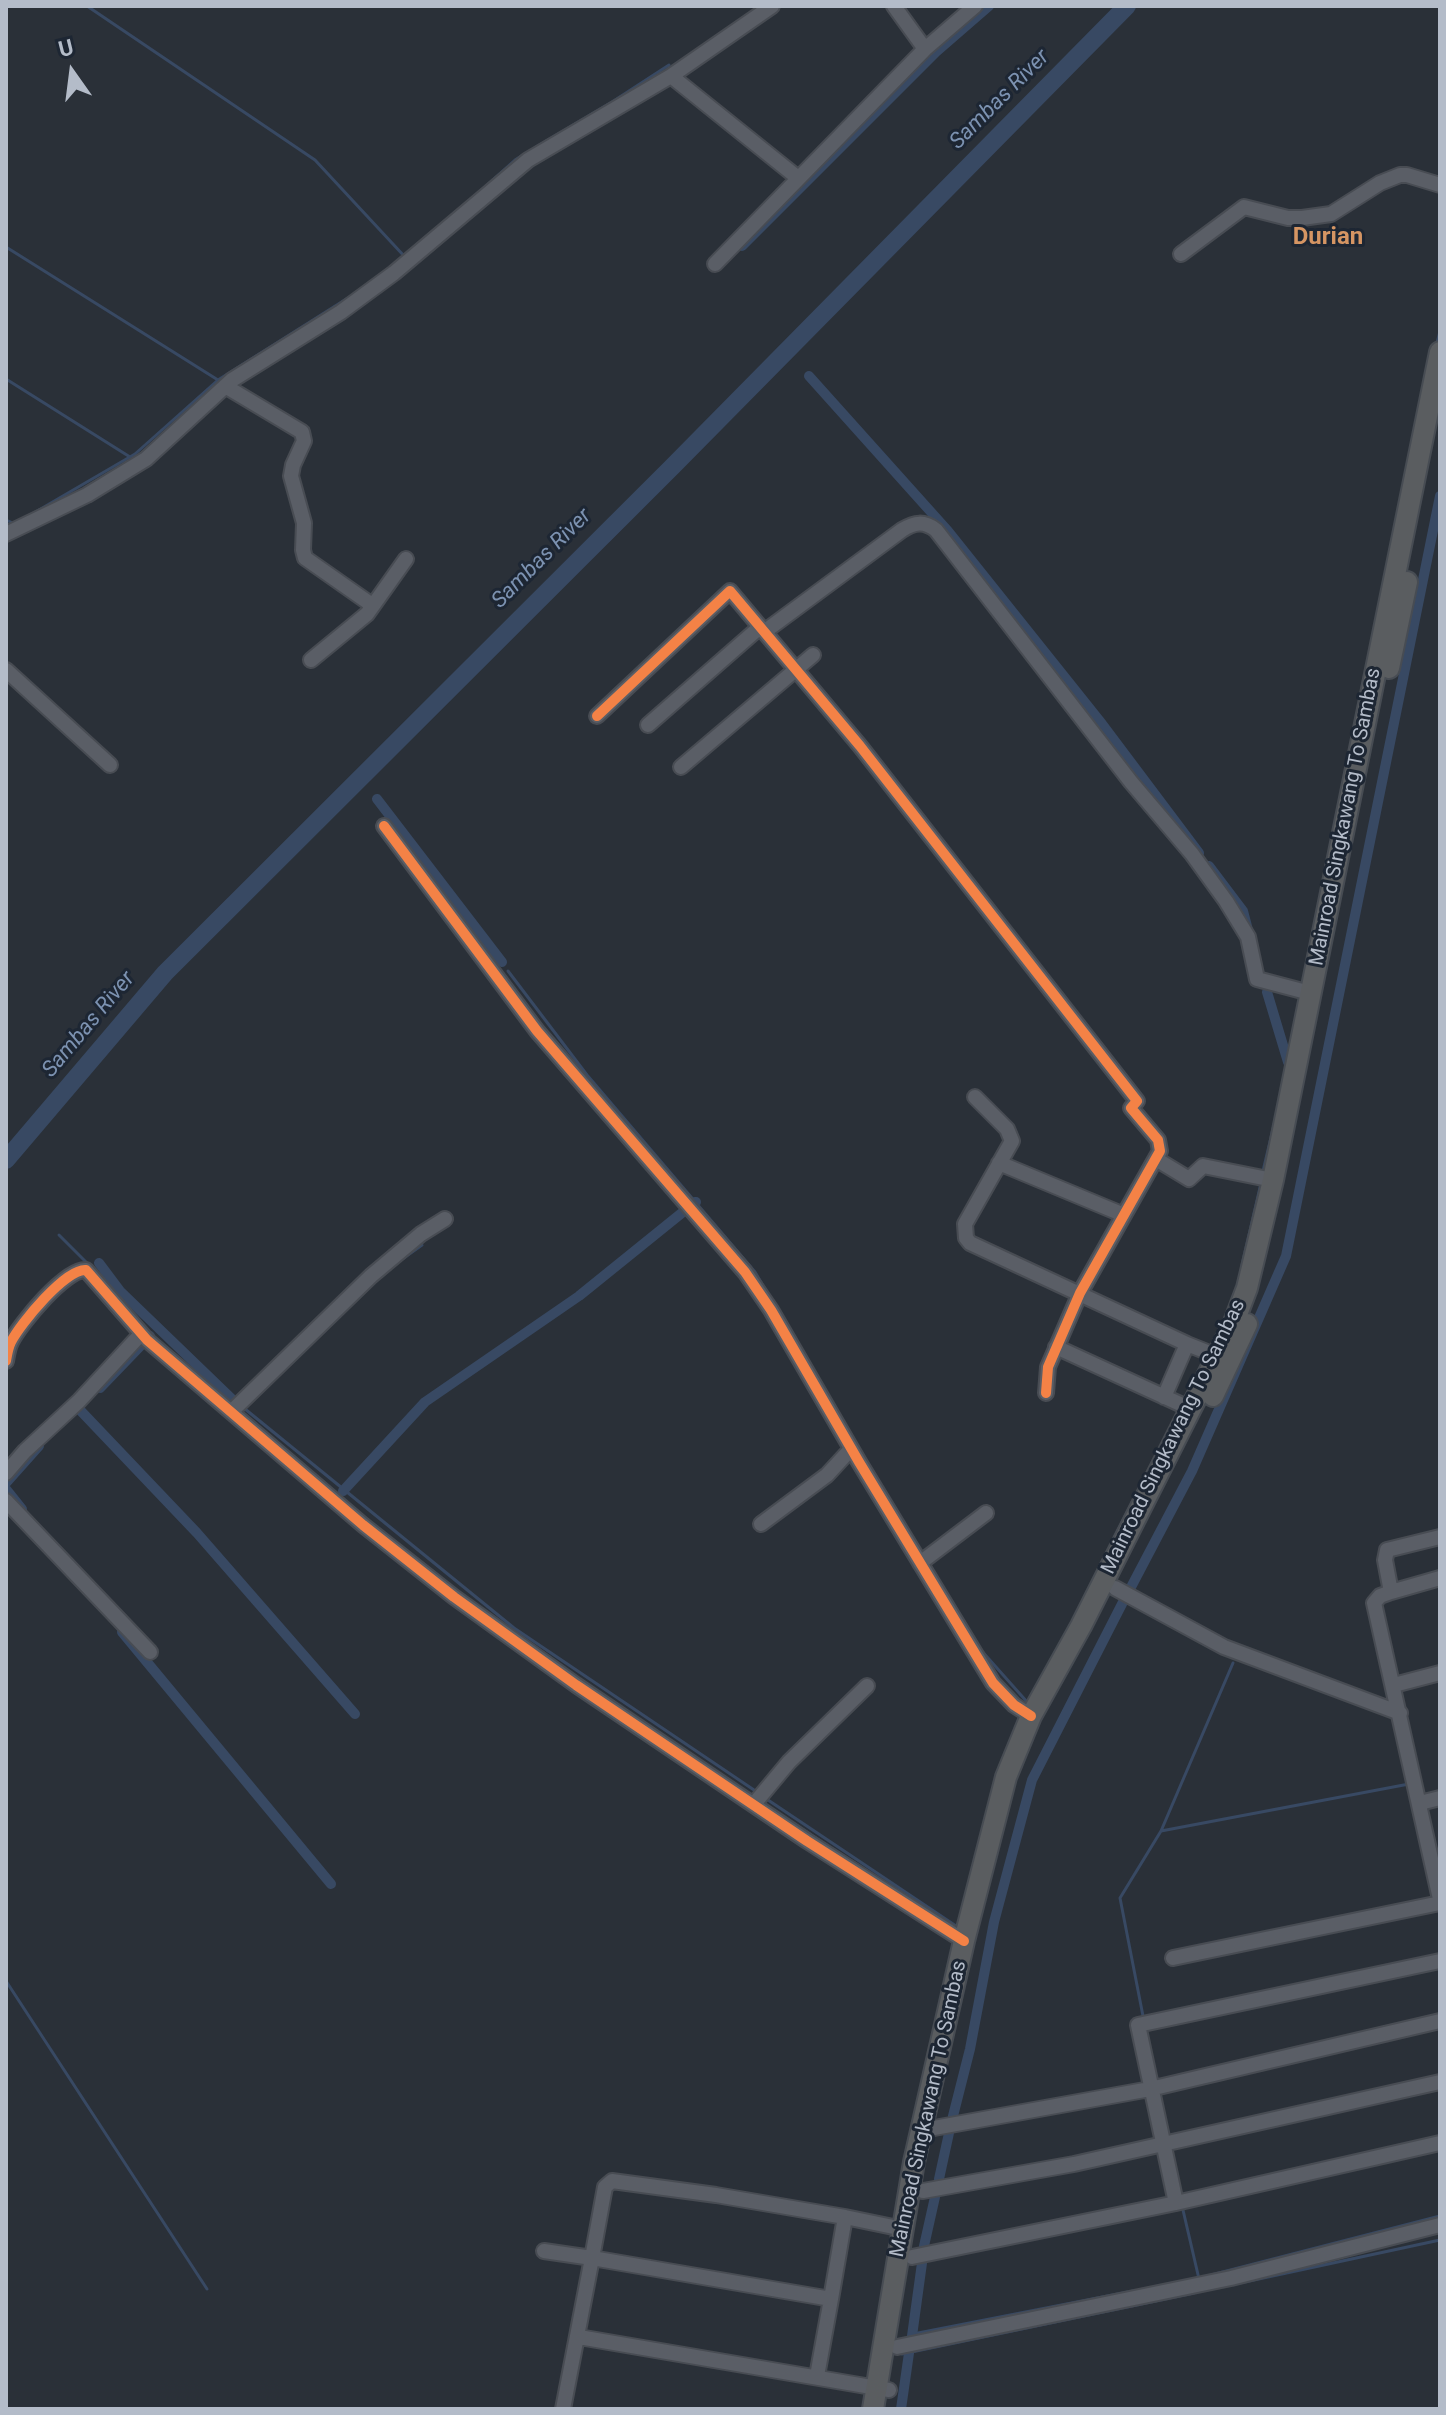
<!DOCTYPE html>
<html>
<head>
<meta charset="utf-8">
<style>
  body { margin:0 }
  #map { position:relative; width:1446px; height:2415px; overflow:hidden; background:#2a3038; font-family:Roboto,sans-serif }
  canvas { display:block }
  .frame { position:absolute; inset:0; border:8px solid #b4bcc9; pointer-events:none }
  .north { position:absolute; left:32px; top:32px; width:80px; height:80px; -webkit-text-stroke:6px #1d2633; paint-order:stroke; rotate:346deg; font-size:22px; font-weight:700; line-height:32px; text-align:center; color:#b4bcc9 }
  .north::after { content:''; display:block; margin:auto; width:28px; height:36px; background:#b4bcc9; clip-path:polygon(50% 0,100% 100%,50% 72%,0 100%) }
</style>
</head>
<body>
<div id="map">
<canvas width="1446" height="2415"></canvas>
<div class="frame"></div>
<div class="north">U</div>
</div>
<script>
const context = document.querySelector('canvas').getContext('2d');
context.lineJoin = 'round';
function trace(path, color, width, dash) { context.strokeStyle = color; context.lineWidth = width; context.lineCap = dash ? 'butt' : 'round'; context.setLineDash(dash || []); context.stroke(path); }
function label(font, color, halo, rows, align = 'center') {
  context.font = font + ' Roboto,sans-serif'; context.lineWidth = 6; context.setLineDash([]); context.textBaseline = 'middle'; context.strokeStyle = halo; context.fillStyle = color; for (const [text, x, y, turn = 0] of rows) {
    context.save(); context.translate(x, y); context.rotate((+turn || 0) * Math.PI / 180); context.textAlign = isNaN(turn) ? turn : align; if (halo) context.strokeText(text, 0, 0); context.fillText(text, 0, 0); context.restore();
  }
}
const stream = new Path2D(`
  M87 6 315 160 405 257
  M536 147 612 102 669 65
  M468 202 515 160 526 153
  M6 247 218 380
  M1437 343 1440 331
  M6 379 130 457
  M32 514 135 454 218 380 351 296
  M6 520 15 524
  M508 971 587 1075 755 1272 768 1294
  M1263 1171 1276 1116
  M59 1235 89 1265
  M394 1265 422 1245
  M1242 1265 1261 1183
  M279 1375 348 1308
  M245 1409 514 1628 754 1790
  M1111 1544 1140 1487
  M980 1649 1028 1703
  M1233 1663 1161 1831 1409 1784
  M768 1800 959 1928V1926
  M764 1804 862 1868
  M967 1891 976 1856
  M6 1981 207 2289
  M1143 2016 1120 1898 1161 1831
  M1183 2210 1199 2279
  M1211 2275 1440 2216
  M1240 2283 1440 2240
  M913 2334 1133 2291
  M902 2354 1194 2293`);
const canal = new Path2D(`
  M742 246 936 52 989 6
  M809 376 948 531 1099 720 1199 853
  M377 799 502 962
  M1209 866 1243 911 1248 930
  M1267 992 1288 1062
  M695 1202H696
  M99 1263 120 1291 232 1399
  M100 1388 150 1336
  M79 1409 197 1533 355 1714
  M6 1483 39 1446
  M6 1489 22 1509
  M343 1491 425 1402 579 1296 683 1212
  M1129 1591 1192 1471 1286 1256 1440 496
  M122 1632 331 1884
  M953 2116 970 2049 994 1922 1032 1780 1123 1602
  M939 2179 949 2133
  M924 2246 935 2197
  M912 2336 922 2263
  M901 2409 909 2353`);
const river = new Path2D(`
  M6 1160 165 973 672 467 1127 6`);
const minor = new Path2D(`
  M894 6 925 49
  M671 76 772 6
  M1181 254 1244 207 1288 218H1302L1331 214 1380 183 1400 175H1407L1440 185
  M715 264 925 49 975 6
  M225 386 302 432 304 441 293 465 291 476 304 523 303 550 305 558 372 605
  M6 534 87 495 146 459 232 380 341 312 394 273 528 160 671 76 798 178
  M764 632 902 530C915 522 924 521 936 530L1131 782 1192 854 1226 901 1248 937 1257 979 1310 993
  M311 660 367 614 406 559
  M6 670 110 765
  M597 716 730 591 860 746 1137 1101 1131 1108 1158 1140 1160 1151 1080 1293 1048 1367 1046 1393
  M648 725 760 627
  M681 767 813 655
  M384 826 537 1031 745 1272 771 1310 859 1462 993 1683 1014 1705 1031 1716
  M975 1097 1007 1129 1012 1141 965 1224 966 1238 970 1243 1187 1344 1217 1356
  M1156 1159 1189 1179 1203 1166 1273 1180
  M999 1163 1124 1215
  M1056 1347 1191 1409
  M6 1361C7 1355 8 1348 11 1342 20 1324 66 1268 86 1270L147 1340 363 1525 454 1597 576 1685 807 1841 964 1941
  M1164 1397 1187 1344
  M231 1412 371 1276 421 1234 445 1219
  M6 1473 25 1451 79 1401 141 1334
  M6 1501 150 1652
  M761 1524 827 1475 851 1449
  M1440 1537 1387 1550 1385 1560 1391 1592 1380 1596 1374 1603 1440 1899
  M920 1563 986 1513
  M1115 1588 1224 1647 1400 1713
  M1391 1592 1440 1578
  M1394 1685 1440 1673
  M1420 1803 1440 1798
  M754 1804 789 1762 867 1686
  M1173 1958 1440 1903
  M934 2128 1150 2089 1440 2021
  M923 2191 1074 2164 1440 2082
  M1176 2203 1138 2025 1440 1961
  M544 2251 592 2258 605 2187 612 2181 716 2195 845 2217
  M912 2257 1176 2203 1440 2143
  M579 2337 889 2390
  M897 2347 1231 2278 1440 2225
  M817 2376 831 2299
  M563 2409 592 2258 831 2299 845 2217 903 2229`);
const highway = new Path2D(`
  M1389 668 1407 582
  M1213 1396 1247 1324
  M873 2409 914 2162 964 1941 1006 1777 1031 1716 1081 1626 1233 1325 1247 1288 1273 1180 1440 352`);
const cycleway = new Path2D(`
  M597 716 730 591 860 746 1137 1101 1131 1108 1158 1140 1160 1151 1080 1293 1048 1367 1046 1393
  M384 826 537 1031 745 1272 771 1310 859 1462 993 1683 1014 1705 1031 1716
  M6 1361C7 1355 8 1348 11 1342 20 1324 66 1268 86 1270L147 1340 363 1525 454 1597 576 1685 807 1841 964 1941`);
const streetNames = [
  ["Mainroad Singkawang To Sambas",1346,817,-79],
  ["Mainroad Singkawang To Sambas",1174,1437,-64],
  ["Mainroad Singkawang To Sambas",929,2109,-78]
];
const waterNames = [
  ["Sambas River",1000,100,-45],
  ["Sambas River",542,559,-45],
  ["Sambas River",89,1025,-50]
];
const quarterNames = [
  ["Durian",1328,238]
];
trace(stream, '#384963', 3);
trace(canal, '#384963', 10);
trace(river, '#384963', 18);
trace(minor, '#484c53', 18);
trace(highway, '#474c53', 24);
trace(minor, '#5a5e66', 14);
trace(highway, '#5a5d60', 20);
trace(cycleway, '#f48246', 10);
label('20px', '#b4bcc9', '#1d2633', streetNames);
label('italic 22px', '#7c92b1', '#1d2633', waterNames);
label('bold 24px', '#d59563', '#1d2633', quarterNames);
</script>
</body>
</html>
